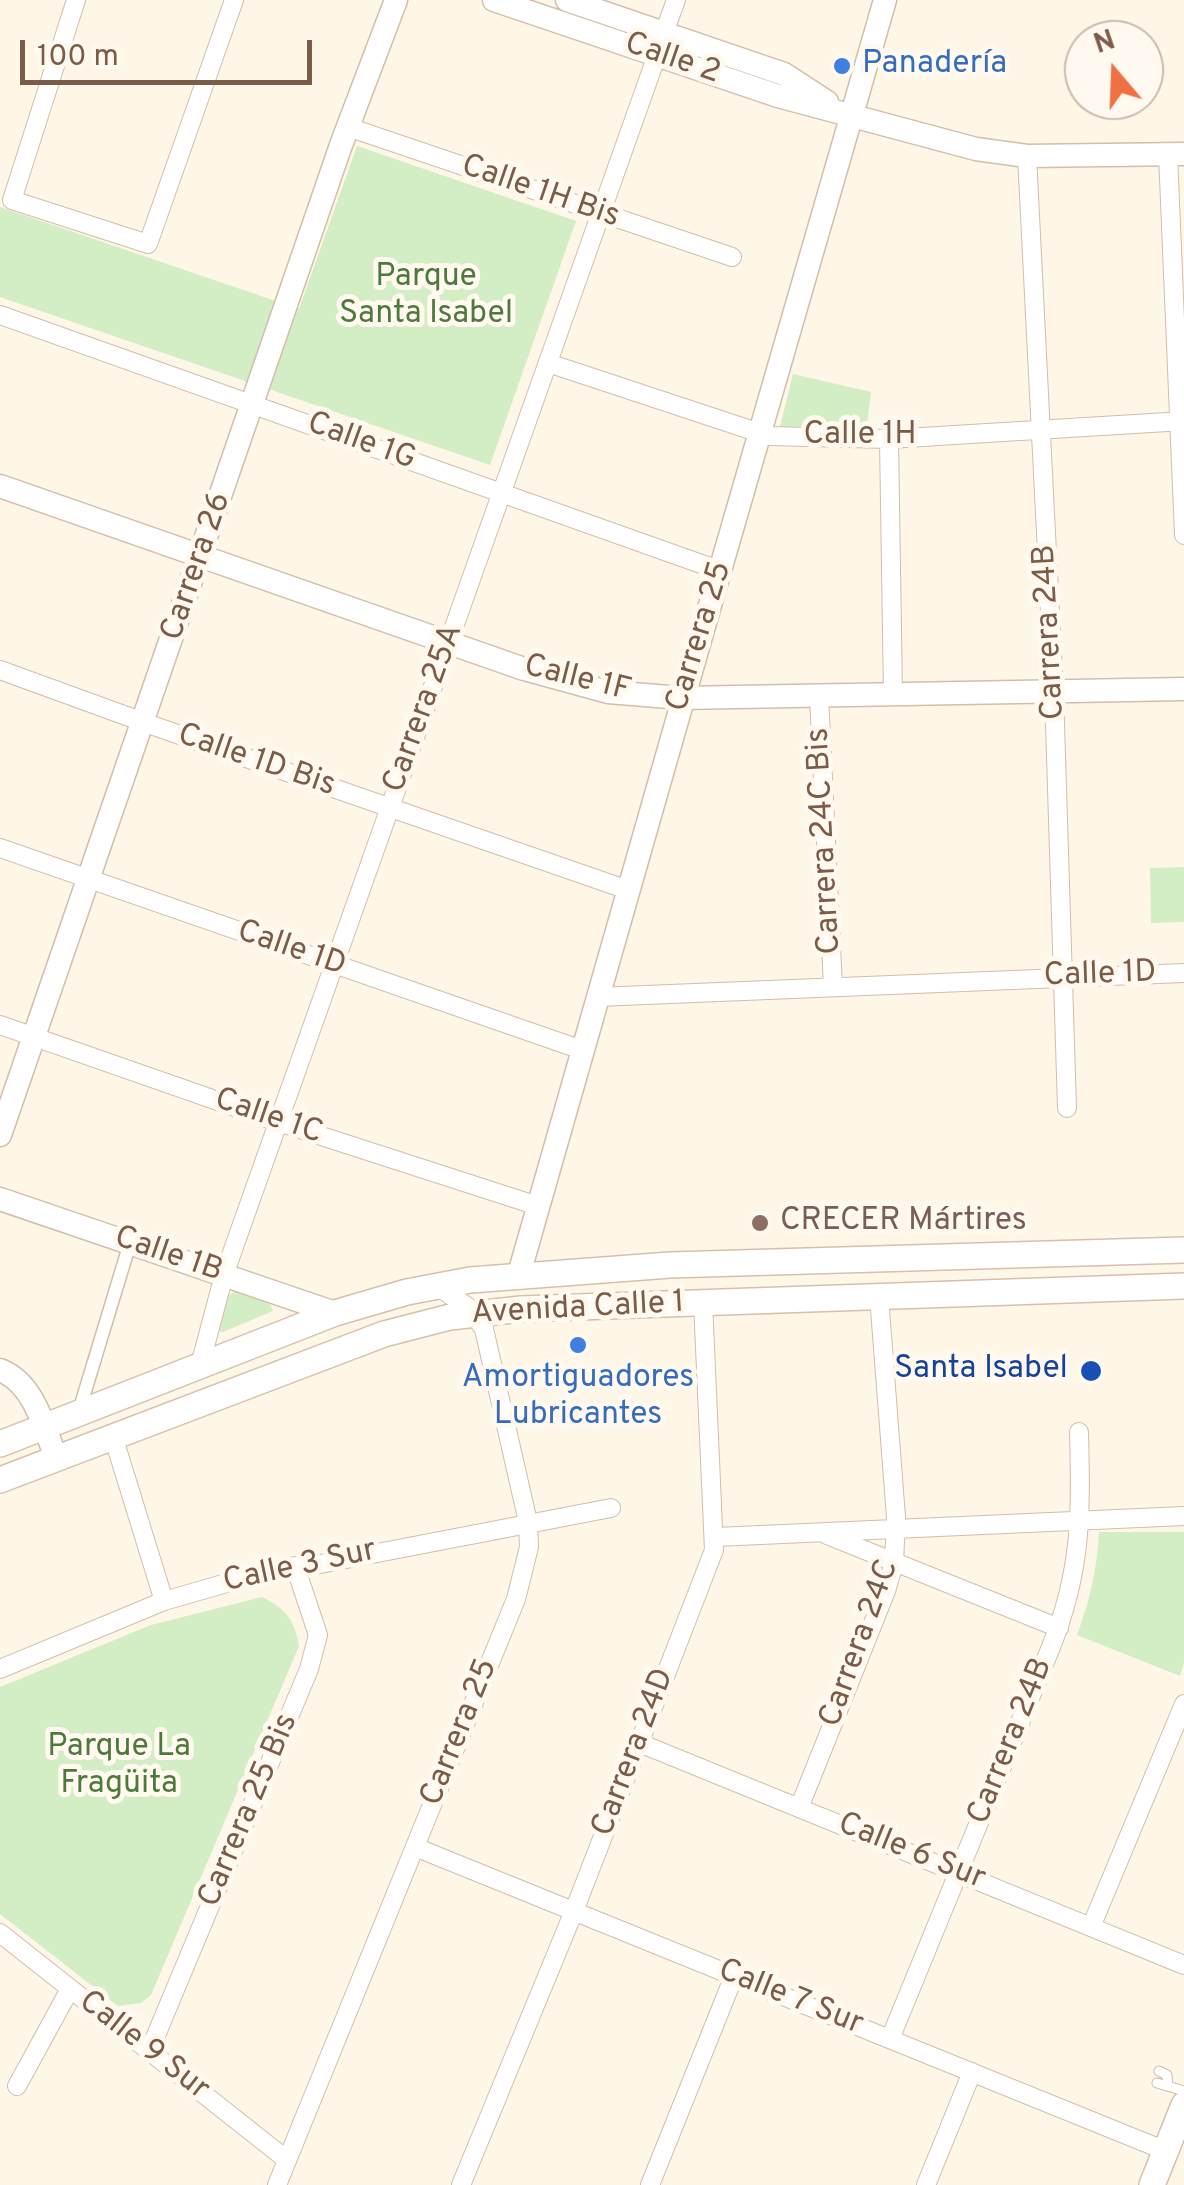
<!DOCTYPE html>
<html>
<head>
<meta charset="utf-8">
<style>
  body { margin:0 }
  #map { position:relative; width:1184px; height:2185px; overflow:hidden; background:#fef6e7; font-family:Overpass,sans-serif }
  canvas { display:block }
  .north { position:absolute; left:1064px; top:20px; width:100px; height:100px; box-sizing:border-box; background:#fff9ef; border:2px solid #cabaad; border-radius:50%; rotate:341deg; font-size:28px; font-weight:700; line-height:40px; text-align:center; color:#7a5c49 }
  .north::after { content:''; display:block; margin:auto; width:35px; height:45px; background:#f07044; clip-path:polygon(50% 0,100% 100%,50% 72%,0 100%) }
  .scale { position:absolute; left:20px; top:40px; width:292px; height:45px; box-sizing:border-box; border:5px solid #7a5c49; border-top:0; padding-left:12px; font-size:30px; line-height:35px; white-space:nowrap; color:#7a5c49; -webkit-text-stroke:8px #fff9ef; paint-order:stroke }
</style>
</head>
<body>
<div id="map">
<canvas width="1184" height="2185"></canvas>
<div class="north">N</div>
<div class="scale">100 m</div>
</div>
<script>
const context = document.querySelector('canvas').getContext('2d');
context.lineJoin = 'round';
function fillPath(path, color) { context.fillStyle = color; context.fill(path, 'evenodd'); }
function trace(path, color, width, dash) { context.strokeStyle = color; context.lineWidth = width; context.lineCap = dash ? 'butt' : 'round'; context.setLineDash(dash || []); context.stroke(path); }
function label(font, color, halo, rows, align = 'center') {
  context.font = font + ' Overpass,sans-serif'; context.lineWidth = 10; context.setLineDash([]); context.textBaseline = 'middle'; context.strokeStyle = halo; context.fillStyle = color; for (const [text, x, y, turn = 0] of rows) {
    context.save(); context.translate(x, y); context.rotate((+turn || 0) * Math.PI / 180); context.textAlign = isNaN(turn) ? turn : align; if (halo) context.strokeText(text, 0, 0); context.fillText(text, 0, 0); context.restore();
  }
}
const green = new Path2D(`
  M357 146 576 221 490 465 0 297V207L299 309Z
  M793 374 871 392 867 425 780 427Z
  M1184 867V922L1151 923 1150 868Z
  M237 1291 270 1304 273 1311 223 1332 219 1331 227 1296Z
  M1099 1532H1184V1663L1180 1676 1077 1635C1090 1600 1097 1569 1099 1532Z
  M262 1597C285 1608 295 1620 299 1646L151 1995 141 2003 118 2006 0 1914V1687L151 1625Z`);
const service = new Path2D(`
  M1159 2071 1167 2075 1168 2085
  M1157 2083 1184 2091`);
const pedestrian = new Path2D(`
  M79 1411 130 1243`);
const minor = new Path2D(`
  M76 0 12 200 148 244 234 0
  M664 33 676 0
  M348 127 732 257
  M1168 154 1184 535
  M1027 156 1054 692 1067 1108
  M0 315 721 571
  M548 363 769 436 889 439 1184 421
  M889 439 893 695
  M0 670 154 726 628 890
  M819 696 833 987
  M0 848 582 1050
  M597 997 1184 973
  M0 1025 278 1122 538 1206
  M200 1365 224 1275 657 55
  M113 1436 164 1601
  M827 1535 1059 1628
  M716 1537 1184 1516
  M0 1669 164 1601 237 1580 611 1508
  M637 1742 1184 1965
  M799 1808 886 1591 894 1563 896 1517 879 1296
  M415 1847 1166 2151
  M1091 1927 1184 1704
  M0 1933 287 2160
  M890 2039 1051 1647C1082 1570 1081 1514 1079 1432
  M149 2052 309 1669 318 1635 295 1566
  M17 2086 70 1989
  M277 2185 516 1599 529 1547 528 1522 484 1329 468 1307 437 1286
  M461 2185 574 1911 714 1550 703 1302
  M650 2185 734 1976
  M926 2185 972 2072`);
const tertiary = new Path2D(`
  M494 0 778 96 976 149 1027 156 1184 154
  M567 0 784 74 827 102
  M0 486 524 669 608 692 681 698 1184 689
  M0 1135 341 145 396 0
  M0 1199 335 1313
  M519 1274C638 848 763 425 885 0
  M0 1370C34 1383 44 1427 56 1458`);
const secondary = new Path2D(`
  M0 1444 335 1313 407 1292 470 1280 670 1265 1184 1250
  M0 1480 384 1334 450 1317 521 1309 1184 1286
  M1152 2185 1184 2105`);
const markers = [
  [842,66,10,"#3f7fe0"],
  [760,1223,10,"#8d6e63"],
  [578,1345,10,"#3f7fe0"],
  [1091,1371,12,"#1a4fb4"]
];
const streetNames = [
  ["Calle 2",672,60,19],
  ["Calle 1H Bis",540,193,19],
  ["Calle 1H",860,437],
  ["Calle 1G",361,443,20],
  ["Carrera 26",198,567,-71],
  ["Carrera 24B",1051,632,-93],
  ["Carrera 25",701,637,-73],
  ["Calle 1F",577,680,14],
  ["Carrera 25A",425,709,-70],
  ["Calle 1D Bis",256,762,19],
  ["Carrera 24C Bis",826,841,-93],
  ["Calle 1D",291,950,19],
  ["Calle 1D",1100,976,-2],
  ["Calle 1C",268,1118,19],
  ["Calle 1B",168,1256,19],
  ["Avenida Calle 1",578,1310,-3],
  ["Calle 3 Sur",300,1568,-12],
  ["Carrera 24C",861,1644,-70],
  ["Carrera 25",461,1733,-68],
  ["Carrera 24B",1012,1742,-68],
  ["Carrera 24D",635,1753,-69],
  ["Carrera 25 Bis",250,1811,-67],
  ["Calle 6 Sur",911,1853,22],
  ["Calle 7 Sur",790,1999,22],
  ["Calle 9 Sur",143,2047,38]
];
const shopNames = [
  ["Panadería",862,66],
  ["Amortiguadores",578,1380,"center"],
  ["Lubricantes",578,1417,"center"]
];
const parkNames = [
  ["Parque",426,279],
  ["Santa Isabel",426,316],
  ["Parque La",119,1749],
  ["Fragüita",119,1786]
];
const educationNames = [
  ["CRECER Mártires",780,1223]
];
const transitNames = [
  ["Santa Isabel",1068,1371]
];
fillPath(green, '#d3edc4');
trace(service, '#d1beab', 11);
trace(pedestrian, '#d1beab', 15);
trace(minor, '#d1beab', 20);
trace(tertiary, '#d1beab', 25);
trace(secondary, '#d7c0ab', 28);
trace(service, '#fff', 9);
trace(pedestrian, '#fff', 12);
trace(minor, '#fff', 18);
trace(tertiary, '#fff', 22);
trace(secondary, '#fff', 25);
for (const [x, y, r, color] of markers) { const dot = new Path2D(); dot.arc(x, y, r, 0, 2 * Math.PI); context.fillStyle = color; context.fill(dot); trace(dot, '#fff9ef', 4); }
label('32px', '#7a5c49', '#fff9ef', streetNames);
label('32px', '#366cbe', '#fff9ef', shopNames, 'left');
label('32px', '#4d7a3c', '#fff9ef', parkNames);
label('32px', '#785e54', '#fff9ef', educationNames, 'left');
label('32px', '#164399', '#fff9ef', transitNames, 'right');
</script>
</body>
</html>
